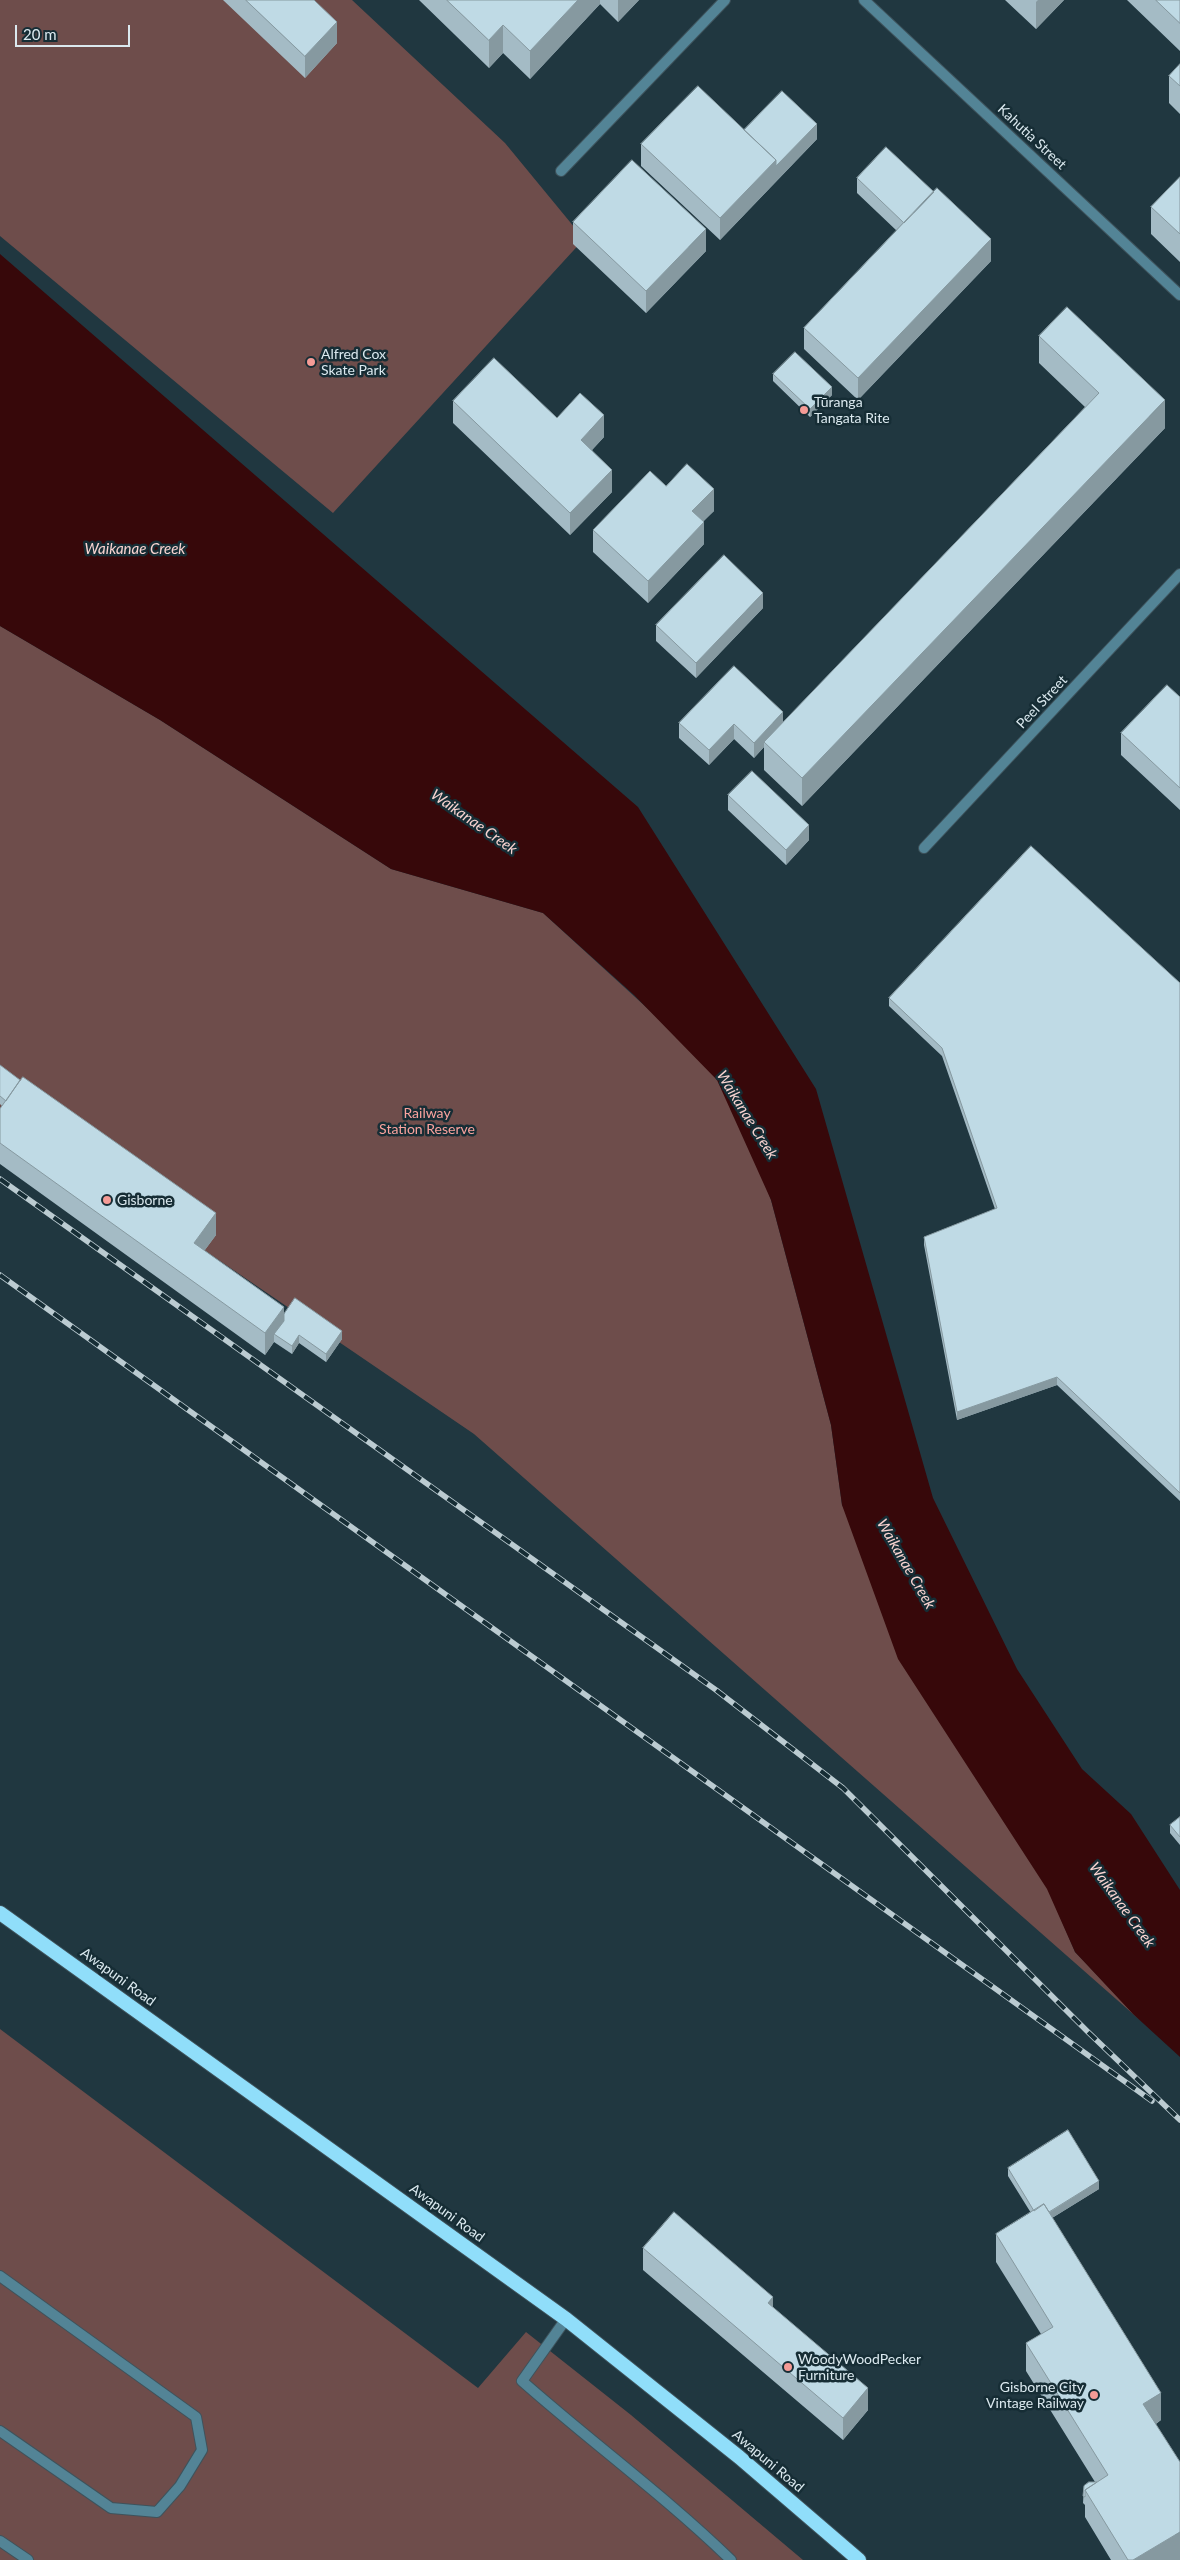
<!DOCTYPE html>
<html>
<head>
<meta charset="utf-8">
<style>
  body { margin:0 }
  #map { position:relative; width:1180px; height:2560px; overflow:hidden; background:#203740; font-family:Lato,sans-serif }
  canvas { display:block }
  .scale { position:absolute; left:15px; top:25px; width:115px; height:22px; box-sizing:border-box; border:2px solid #dbe9ef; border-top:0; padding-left:6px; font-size:15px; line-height:18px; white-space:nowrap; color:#dbe9ef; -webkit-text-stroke:4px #162d35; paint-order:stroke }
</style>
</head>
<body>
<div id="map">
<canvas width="1180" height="2560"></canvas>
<div class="scale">20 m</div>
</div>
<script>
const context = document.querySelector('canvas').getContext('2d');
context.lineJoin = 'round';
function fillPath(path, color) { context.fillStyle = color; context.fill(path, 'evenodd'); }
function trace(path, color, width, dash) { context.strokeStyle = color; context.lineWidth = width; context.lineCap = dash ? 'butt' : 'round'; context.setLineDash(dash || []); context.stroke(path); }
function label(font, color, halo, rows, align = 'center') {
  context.font = font + ' Lato,sans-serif'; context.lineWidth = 5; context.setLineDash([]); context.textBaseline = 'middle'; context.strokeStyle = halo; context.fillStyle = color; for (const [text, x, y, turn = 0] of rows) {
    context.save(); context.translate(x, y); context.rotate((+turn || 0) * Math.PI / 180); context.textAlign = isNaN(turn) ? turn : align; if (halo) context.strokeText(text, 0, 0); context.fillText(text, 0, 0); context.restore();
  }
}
const green = new Path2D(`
  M0 0H352L505 143 584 239 333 513 0 236Z
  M0 626 160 720 391 869 543 913 728 1082 771 1200 831 1425 842 1505 1048 1889 1075 1952 1141 2021 474 1434 0 1111Z
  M0 2029 478 2388 526 2332 631 2415 803 2560H0Z`);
const water = new Path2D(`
  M0 254 638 807 816 1089 933 1498 1017 1669 1082 1769 1131 1814 1180 1890V2057L1133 2014 1075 1952 1047 1889 898 1659 842 1505 831 1425 771 1200 717 1080 634 995 543 913 391 869 160 720 0 626Z`);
const service = new Path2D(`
  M0 2276 196 2417 202 2450 180 2486 157 2512 111 2508 0 2431
  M566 2319 522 2381C591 2442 665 2496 731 2560
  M0 2541 28 2560`);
const minor = new Path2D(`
  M864 0 1180 295
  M561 171 725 0
  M924 848 1180 574`);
const trunk = new Path2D(`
  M0 1913 566 2319 739 2457 859 2560`);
const rail = new Path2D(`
  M0 1179 716 1690 843 1788 1088 2032 1180 2120
  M0 1275 1152 2101`);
const wall = new Path2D(`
  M223 0H314L337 43 305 78Z
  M419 0H639L618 22 600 4 530 79 503 53 489 68Z
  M1005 0H1064L1036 29Z
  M1127 0H1180V51Z
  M1180 64V114L1169 103V76Z
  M744 130 817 139 720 240 641 166V144Z
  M1180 155V262L1151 234V207L1180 177Z
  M857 178 991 261 858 400 804 349V328L897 231 857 193Z
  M573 222 706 251 646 313 573 244Z
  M1039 336 1165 428 802 806 764 770V747L754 758 734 739 709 765 679 738V723H783L1085 407 1039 363Z
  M773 374 832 395 810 417 773 381Z
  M453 401 557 418 604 437 592 450 612 492 570 535 453 423Z
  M666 486 714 511 703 521 704 544 648 603 593 552V530Z
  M763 608 696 678 656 641V625Z
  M1180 697V810L1121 755V733Z
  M728 795 809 840 786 865 728 810Z
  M1180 983V1501L1057 1385 957 1420 924 1245V1237L995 1209 942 1056 889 1006V998Z
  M0 1065 216 1235 204 1251 284 1314 342 1339 326 1362 299 1343 292 1354 274 1342 265 1355 0 1164V1109L2 1106 0 1104Z
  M1180 1817V1845L1170 1833V1825Z
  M1008 2168 1099 2189 1052 2218 1161 2420 1156 2424 1179 2560H1111L1085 2517V2505L1083 2503 1084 2486 1095 2482 1026 2371V2343L1041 2334 996 2262V2234L1031 2213 1008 2176Z
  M643 2248 773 2307 868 2410 843 2440 643 2270Z`);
const shadedWall = new Path2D(`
  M578 0H600V4L530 79V51Z
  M618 0H639L618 22Z
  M1038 0H1064L1036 29V2Z
  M337 22V43L305 78V56Z
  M503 25V53L489 68V40Z
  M817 124V139L720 240V218L776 160Z
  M706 229V251L646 313V291Z
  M991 239V261L858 400V378Z
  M832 387V395L810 417V409Z
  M1165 400V428L802 806V778Z
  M604 415V437L581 462V440Z
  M612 470V492L570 535V513Z
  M714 489V511L692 533V511Z
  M704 522V544L648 603V581Z
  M763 593V608L696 678V663Z
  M783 712V727L764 742V747L754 758V743Z
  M734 724V739L709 765V750Z
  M809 825V840L786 865V850Z
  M216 1213V1235L194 1265V1243Z
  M284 1307V1328L274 1334V1342L265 1355V1333Z
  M342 1331V1339L326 1362V1354Z
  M299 1335V1343L292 1354V1346Z
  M1057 1377V1385L957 1420V1412Z
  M1099 2181V2189L1039 2226V2219Z
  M773 2297V2319L768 2303Z
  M868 2388V2410L843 2440V2418Z
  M1161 2393V2420L1143 2432V2404Z
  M1180 2532V2560H1133Z`);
const building = new Path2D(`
  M246 0H314L337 22 305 56Z
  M447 0H578L530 51 503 25 489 40Z
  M1156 0H1180V23Z
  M1180 64V86L1169 76Z
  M698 86 776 160 720 218 641 144Z
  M782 91 817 124 776 166V160L744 130Z
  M886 147 934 192 904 223 857 178Z
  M632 160 706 229 646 291 573 222Z
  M1180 177V234L1151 207Z
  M937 188 991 239 858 378 804 328Z
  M1067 307 1165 400 802 778 764 742 1099 393 1039 336Z
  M795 352 832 387 810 409 773 374Z
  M494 358 557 418 580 393 604 415 581 440 612 470 570 513 453 401Z
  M687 464 714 489 692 511 704 522 648 581 593 530 650 471 666 486Z
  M724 555 763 593 696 663 656 625Z
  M734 666 783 712 754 743 734 724 709 750 679 723Z
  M1167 685 1180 697V788L1121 733Z
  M752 771 809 825 786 850 728 795Z
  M1031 846 1180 983V1493L1057 1377 957 1412 924 1237 997 1208 942 1048 889 998Z
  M0 1065 20 1080 6 1101 0 1096Z
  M23 1077 216 1213 194 1243 284 1307 265 1333 0 1143V1109Z
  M295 1298 342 1331 326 1354 299 1335 292 1346 274 1334 284 1321V1314Z
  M1180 1817V1837L1170 1825Z
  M1068 2130 1099 2181 1049 2212 1044 2204 1034 2211 1008 2168Z
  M1044 2204 1161 2393 1143 2404 1180 2462V2532L1133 2560H1128L1085 2490 1108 2475 1026 2343 1053 2327 996 2234Z
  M674 2212 773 2297 768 2303 868 2388 843 2418 643 2248Z
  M1089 2482H1097L1085 2490V2497L1083 2496 1084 2486Z`);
const markers = [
  [311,362,5,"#f59b96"],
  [804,410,5,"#f59b96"],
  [107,1200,5,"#f59b96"],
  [788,2367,5,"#f59b96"],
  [1094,2395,5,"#f59b96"]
];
const streetNames = [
  ["Kahutia Street",1032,137,43],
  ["Peel Street",1042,702,-47],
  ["Awapuni Road",118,1977,36],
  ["Awapuni Road",447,2213,36],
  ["Awapuni Road",768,2461,40]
];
const poiNames = [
  ["Alfred Cox",321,354],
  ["Skate Park",321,370],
  ["Tūranga",814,402],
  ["Tangata Rite",814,418],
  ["Gisborne",117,1200],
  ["WoodyWoodPecker",798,2359],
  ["Furniture",798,2375],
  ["Gisborne City",1084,2387,"right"],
  ["Vintage Railway",1084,2403,"right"]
];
const parkNames = [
  ["Railway",427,1113],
  ["Station Reserve",427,1129]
];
const waterNames = [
  ["Waikanae Creek",135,549],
  ["Waikanae Creek",474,822,35],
  ["Waikanae Creek",747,1115,58],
  ["Waikanae Creek",906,1564,60],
  ["Waikanae Creek",1122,1905,54]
];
fillPath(green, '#6e4d4b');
fillPath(water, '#37080a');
trace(service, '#3e535c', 12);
trace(minor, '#3e535c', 12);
trace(trunk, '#3e535c', 16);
trace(service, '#538496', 10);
trace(minor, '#538496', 10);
trace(trunk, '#90defa', 14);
trace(rail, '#bbcbd1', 5.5);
trace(rail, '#162d35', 4, [11]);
fillPath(wall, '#a4bbc5');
fillPath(shadedWall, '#8699a0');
fillPath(building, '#bfdae5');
trace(building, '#8699a0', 1);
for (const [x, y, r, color] of markers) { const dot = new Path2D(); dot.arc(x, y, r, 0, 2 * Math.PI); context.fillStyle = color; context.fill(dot); trace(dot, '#162d35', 2); }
label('14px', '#dbe9ef', '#162d35', streetNames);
label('14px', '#dbe9ef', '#162d35', poiNames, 'left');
label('14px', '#faa39e', '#162d35', parkNames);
label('italic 15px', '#f9d4d1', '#162d35', waterNames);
</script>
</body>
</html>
